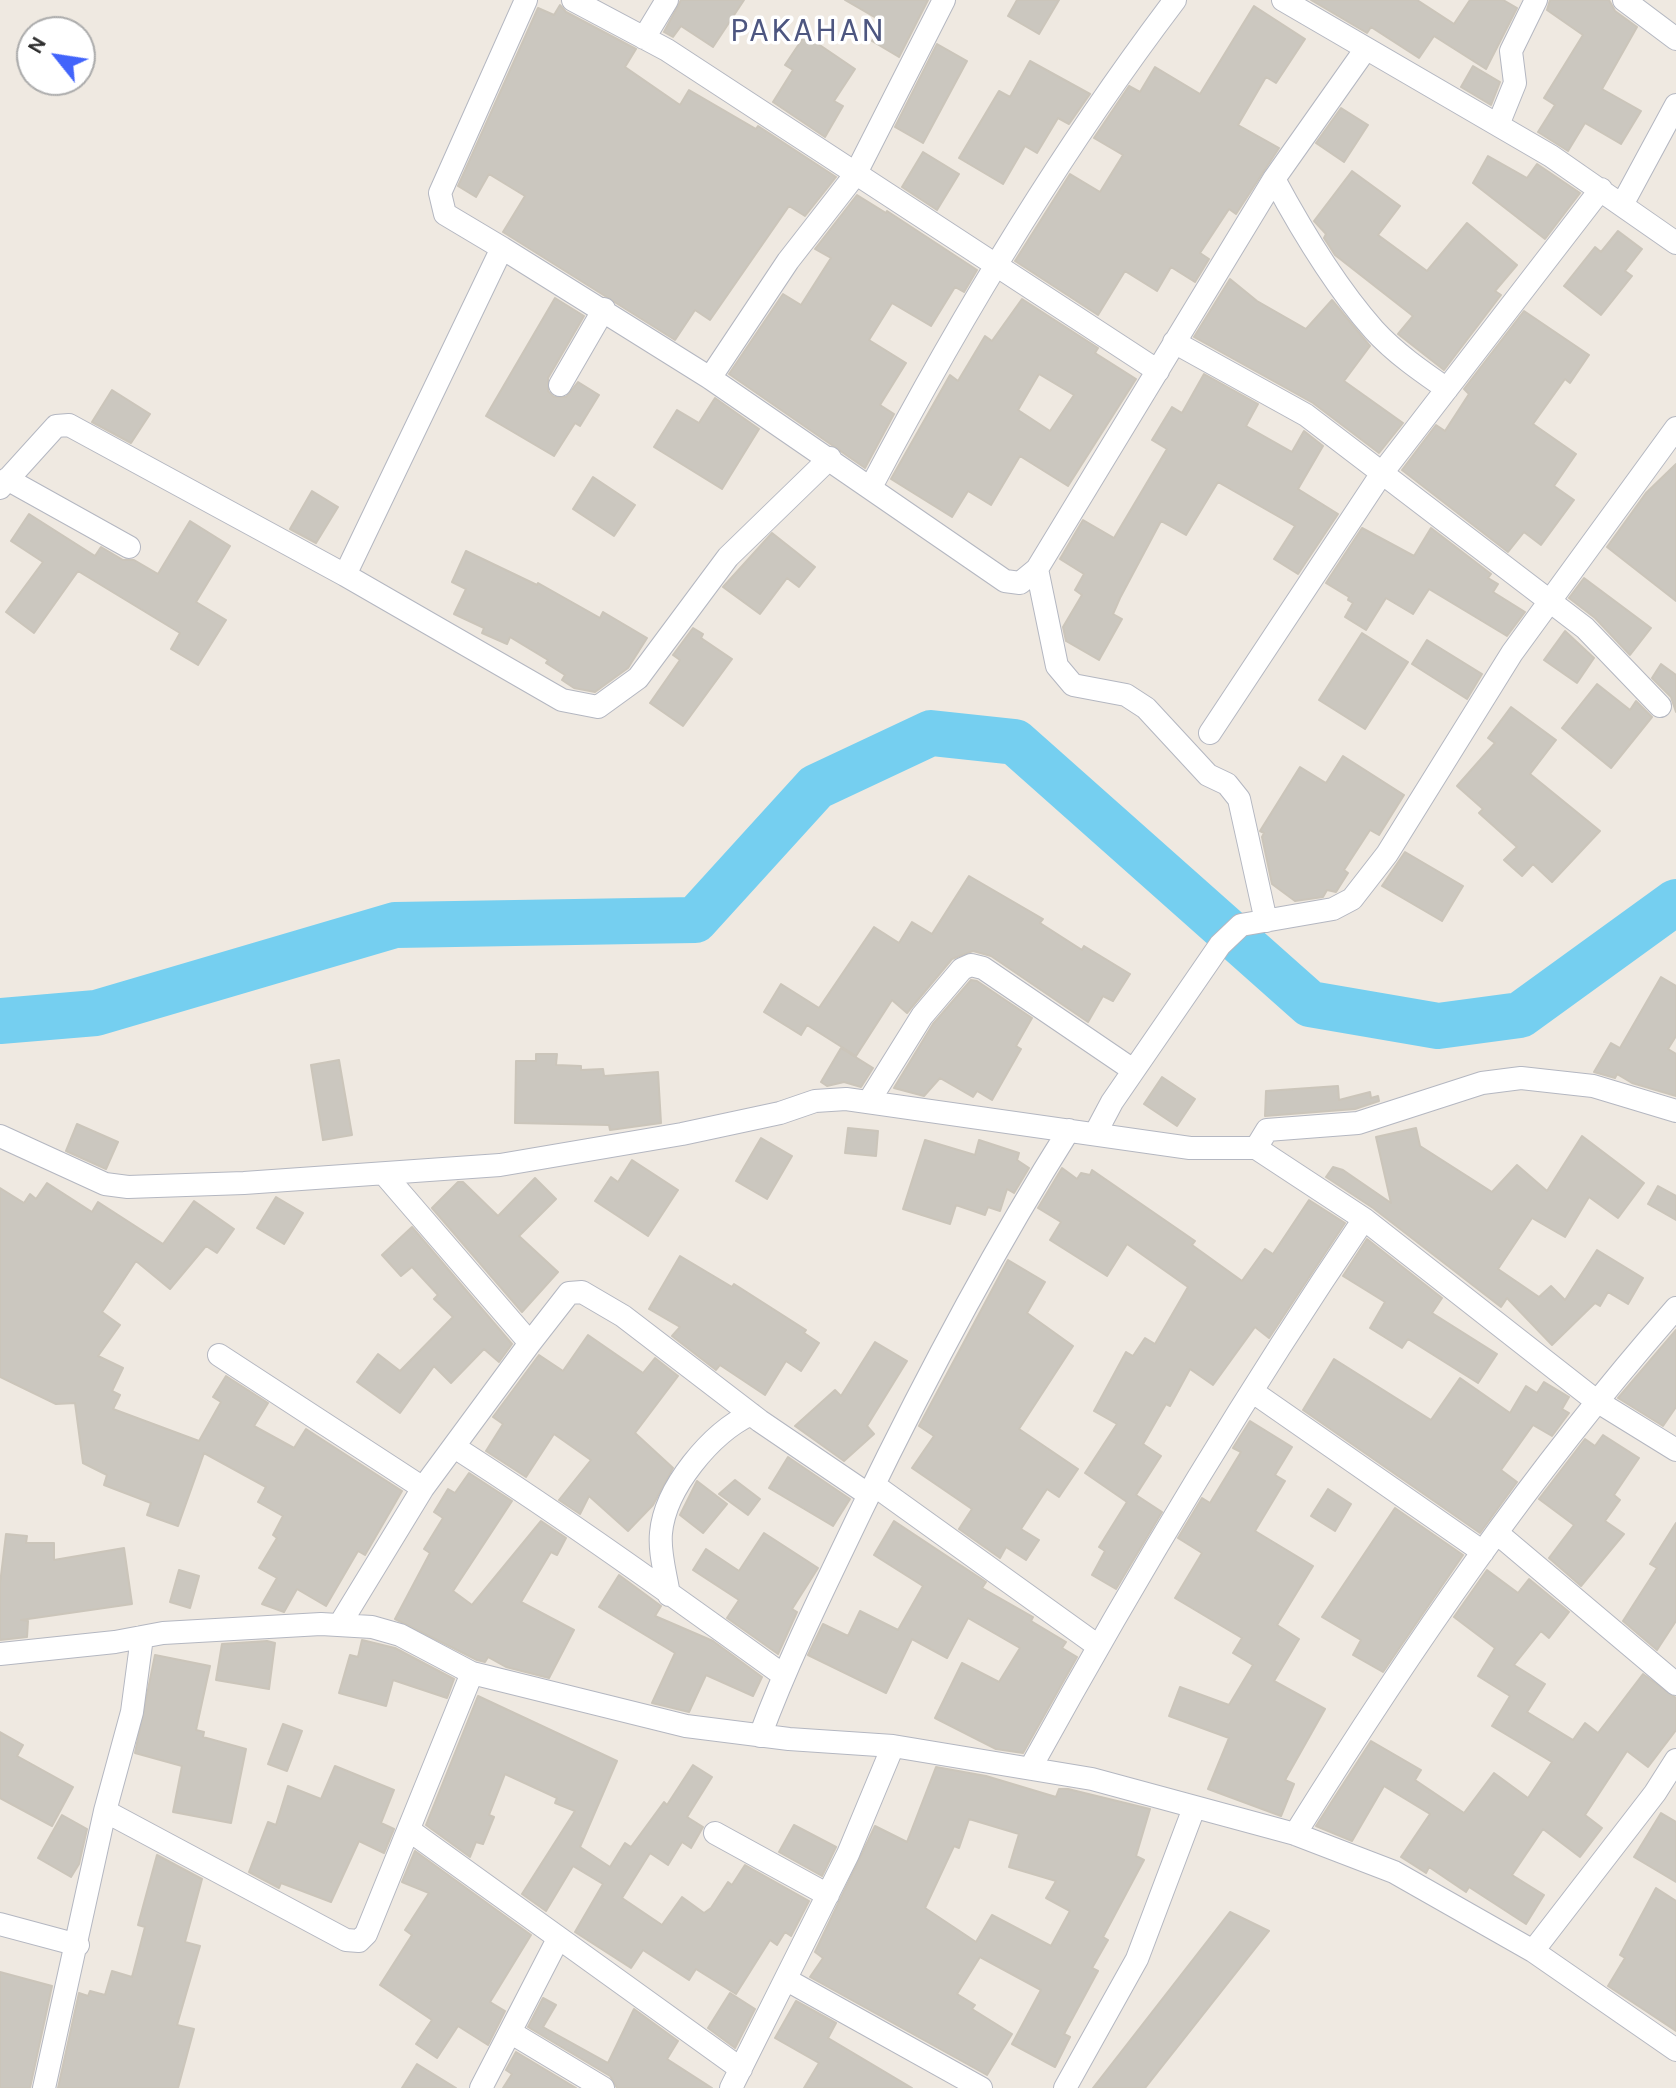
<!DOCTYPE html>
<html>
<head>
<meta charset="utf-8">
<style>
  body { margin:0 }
  #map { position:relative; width:1676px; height:2088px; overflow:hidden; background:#efe9e1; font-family:Karla,sans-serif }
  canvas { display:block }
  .north { position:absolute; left:16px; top:16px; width:80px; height:80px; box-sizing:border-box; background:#fff; border:2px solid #ababab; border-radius:50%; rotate:300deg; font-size:22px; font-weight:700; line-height:32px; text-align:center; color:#2e2e2e }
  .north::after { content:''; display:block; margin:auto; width:28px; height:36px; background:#4264fb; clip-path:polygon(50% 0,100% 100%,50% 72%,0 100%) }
</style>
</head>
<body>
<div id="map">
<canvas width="1676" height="2088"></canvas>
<div class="north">N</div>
</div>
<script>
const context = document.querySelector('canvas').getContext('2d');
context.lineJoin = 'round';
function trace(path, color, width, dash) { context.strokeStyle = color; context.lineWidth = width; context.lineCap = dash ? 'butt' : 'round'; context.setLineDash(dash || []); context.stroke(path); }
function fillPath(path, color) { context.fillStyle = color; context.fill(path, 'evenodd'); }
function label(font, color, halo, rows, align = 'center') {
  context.font = font + ' Karla,sans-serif'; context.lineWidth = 7; context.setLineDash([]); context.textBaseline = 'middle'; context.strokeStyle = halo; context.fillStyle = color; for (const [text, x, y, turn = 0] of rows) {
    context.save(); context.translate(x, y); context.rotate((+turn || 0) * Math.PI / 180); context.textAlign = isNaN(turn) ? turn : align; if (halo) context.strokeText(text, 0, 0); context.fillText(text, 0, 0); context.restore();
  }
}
const river = new Path2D(`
  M0 1021 96 1013 395 925 695 920 816 787 931 733 1015 742 1310 1004 1438 1026 1520 1015 1676 902`);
const building = new Path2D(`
  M681 0H744L713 47 681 26 673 37 664 32Z
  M845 0H928L899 57 872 41 883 22Z
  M1017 0H1059L1039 34 1008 16Z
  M1311 0H1417L1454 24 1470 0H1503L1517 8 1486 69 1434 36 1419 58 1371 27 1367 33Z
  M1550 0H1609L1615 11 1637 27 1602 89 1641 111 1621 144 1585 123 1568 151 1538 132 1555 105 1544 98 1583 35 1547 10Z
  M560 5 566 12 636 49 625 67 680 105 689 90 756 129 758 126 836 177 805 216 789 206 710 320 695 310 675 340 503 232 525 196 489 174 476 197 458 186 538 8 554 15Z
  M1254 6 1305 39 1276 83 1266 77 1238 125 1279 148 1236 214 1229 209 1200 253 1209 259 1195 282 1171 267 1157 291 1125 271 1098 315 1015 261 1070 174 1100 192 1123 155 1094 138 1129 86 1140 92 1155 67 1200 94Z
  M805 35 855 69 834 101 843 106 825 137 773 102 793 70 785 65Z
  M937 44 967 61 923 143 895 127Z
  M1030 61 1090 94 1069 124 1058 118 1037 153 1025 146 1003 184 959 158 999 91 1010 97Z
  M1473 66 1500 82 1491 105 1461 87Z
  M1341 108 1368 125 1344 162 1316 143Z
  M923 152 959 174 937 210 902 187Z
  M1488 156 1527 178 1537 164 1580 193 1545 239 1473 183Z
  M1352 171 1400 206 1378 235 1427 271 1467 223 1517 265 1495 291 1501 295 1444 370 1398 334 1413 316 1335 255 1324 238 1326 234 1314 221Z
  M857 195 886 213 887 211 977 270 964 292 955 287 931 326 892 303 869 340 906 363 880 405 894 414 865 468 729 374 783 294 801 305 831 258 815 249Z
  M1618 231 1642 249 1625 271 1632 276 1601 315 1564 286 1595 247 1601 252Z
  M1230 279 1257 301 1306 329 1332 300 1370 346 1344 381 1403 423 1379 453 1313 403 1194 337Z
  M555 298 584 316 548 378V391L554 397H566L578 382 599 395 580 426 575 423 554 456 486 416Z
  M1022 299 1098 348 1095 353 1136 379 1068 486 1020 456 991 505 968 491 952 517 891 479 950 375 958 381 985 336 992 341ZM1039 374 1074 395 1050 431 1018 410Z
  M1524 311 1589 355 1570 383 1565 379 1533 424 1576 454 1554 486 1574 500 1541 545 1524 532 1508 552 1402 470 1436 425 1445 431 1469 394 1464 389Z
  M1204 374 1258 404 1246 426 1292 452 1304 431 1323 446 1298 489 1338 514 1298 574 1274 559 1295 526 1218 482 1186 535 1161 521 1120 598 1113 614 1122 619 1099 660 1066 641 1063 627 1082 595 1075 590 1084 574 1060 559 1083 520 1114 538 1167 449 1152 440 1172 407 1182 413Z
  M112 390 150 414 131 443 92 422Z
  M715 398 759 429 722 489 654 447 677 410 699 423Z
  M1676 464V601L1607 547 1646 493Z
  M593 477 635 505 614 536 573 509Z
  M312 491 338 507 316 543 290 529Z
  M29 514 95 556 101 547 123 560H134L158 574 190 521 230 546 196 602 226 620 198 665 171 649 180 633 78 571 34 633 6 612 43 562 11 541Z
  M1362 528 1414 556 1431 528 1491 574 1488 578 1498 584 1493 592 1525 612 1507 636 1429 589 1413 614 1386 598 1366 630 1345 617 1353 603 1348 600 1349 597 1326 583Z
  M772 533 815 567 799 587 787 578 760 614 723 587Z
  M466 551 537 585 538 583 600 618 603 612 647 638 628 668 595 692 574 688 562 680 565 675 546 663 548 660 510 637 507 644 482 633 484 628 454 614 466 589 452 582Z
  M1584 578 1651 628 1630 655 1595 618 1569 598Z
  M693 628 703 634 701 638 732 659 683 726 650 703 680 660 673 655Z
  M1565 631 1594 658 1577 683 1544 660Z
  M1362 633 1408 662 1365 729 1319 700Z
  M1427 640 1482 674 1467 699 1412 664Z
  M1661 664 1676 675V712L1671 697 1652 678Z
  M1597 684 1630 710 1636 701 1652 717 1611 768 1562 728Z
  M1511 707 1556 740 1530 774 1600 831 1552 882 1533 864 1522 876 1504 860 1517 847 1479 813 1483 809 1457 786 1495 743 1488 738Z
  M1343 756 1404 795 1379 835 1370 830 1344 870 1348 873 1336 892 1327 890 1323 897 1295 901 1272 884 1262 837 1264 833 1260 831 1300 767 1326 783Z
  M1405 852 1463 886 1442 921 1382 886Z
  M969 876 1043 919 1040 923 1082 950 1084 946 1130 974 1113 1001 1103 996 1088 1022 991 956 973 951 952 959 907 1013 892 1000 856 1056 807 1025 801 1035 764 1012 781 984 819 1008 874 927 899 943 912 922 932 934Z
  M1661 977 1676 986V1036L1668 1049 1676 1054V1096L1632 1083 1617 1074 1615 1078 1594 1072 1611 1043 1620 1048Z
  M971 980 977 981 1032 1018 1016 1046 1021 1049 992 1100 977 1091 973 1097 940 1078 924 1096 894 1088 933 1024Z
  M841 1048 873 1068 861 1087 844 1082 827 1086 821 1082Z
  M536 1054H557L556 1065 581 1066V1070L603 1069 604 1076 658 1072 661 1123 610 1130 609 1125 515 1123 516 1061H536Z
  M339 1060 352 1135 323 1140 311 1065Z
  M1162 1077 1195 1099 1177 1126 1144 1104Z
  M1338 1086 1339 1100 1370 1092 1371 1098 1378 1096 1379 1101 1355 1109 1265 1116 1266 1091Z
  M77 1124 118 1142 106 1169 66 1151Z
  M848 1128 878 1131 876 1156 845 1153Z
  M1416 1128 1420 1146 1492 1192 1517 1165 1547 1191 1582 1136 1644 1183 1618 1218 1589 1197 1565 1237 1532 1218 1498 1269 1539 1297 1551 1286 1565 1300 1597 1250 1643 1278 1628 1304 1608 1292 1600 1306 1595 1303 1552 1345 1507 1298 1501 1307 1373 1208 1326 1177 1333 1167 1343 1170 1391 1203 1376 1137Z
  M761 1138 792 1156 767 1199 736 1181Z
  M925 1140 975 1155 979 1140 1019 1153 1017 1160 1029 1168 1014 1193 1007 1189 1000 1211 988 1207 985 1215 956 1205 950 1224 903 1209Z
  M632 1160 678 1190 648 1236 595 1201 611 1177 618 1182Z
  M1062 1168 1077 1179 1081 1173 1090 1175 1092 1170 1195 1241 1192 1245 1242 1281 1265 1249 1273 1254 1309 1200 1345 1223 1269 1338 1255 1327 1213 1385 1190 1369 1170 1406 1166 1404 1143 1444 1161 1456 1136 1495 1162 1512 1116 1589 1092 1575 1105 1551 1099 1547 1127 1502 1085 1473 1117 1424 1094 1411 1126 1352 1133 1356 1145 1338 1155 1344 1188 1287 1127 1244 1107 1276 1050 1240 1061 1222 1038 1208Z
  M535 1178 556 1199 519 1236 558 1272 522 1312 432 1208 458 1182H463L498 1216Z
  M47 1183 92 1212 98 1202 163 1244 194 1201 234 1229 217 1253 206 1246 170 1289 136 1261 102 1312 120 1325 98 1356 123 1368 112 1391 120 1395 113 1409 199 1441 221 1402 213 1397 226 1376 268 1403 254 1426 294 1448 306 1429 402 1491 365 1555 358 1551 326 1606 297 1589 284 1612 262 1604 277 1578 259 1568 277 1538 273 1535 283 1516 258 1502 266 1487 204 1453 178 1526 147 1515 151 1503 104 1485 107 1475 83 1463 75 1403 56 1404 0 1377V1188L24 1203 30 1194 36 1199Z
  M1658 1186 1676 1196V1220L1648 1204Z
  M276 1197 303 1213 284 1244 257 1228Z
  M412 1227 512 1344 499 1362 484 1349 451 1383 434 1366 400 1413 357 1382 378 1354 400 1371 453 1317 434 1299 438 1295 412 1267 401 1276 382 1255Z
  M1367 1239 1442 1298 1432 1313 1497 1354 1478 1383 1408 1339 1402 1348 1370 1328 1385 1302 1343 1276Z
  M680 1256 732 1287 734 1284 806 1330 804 1333 819 1343 801 1371 786 1361 765 1395 720 1365 716 1370 672 1336 680 1327 649 1309Z
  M1008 1260 1045 1282 1027 1313 1073 1346 1019 1429 1078 1469 1059 1497 1047 1489 1021 1529 1039 1540 1026 1560 1006 1547 1000 1558 959 1529 972 1509 912 1468 934 1436 919 1426Z
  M1676 1330V1407L1663 1426 1618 1398Z
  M588 1335 643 1373 655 1358 678 1376 635 1433 673 1468 653 1505 628 1531 589 1496 580 1514 559 1500 591 1460 554 1434 526 1477 486 1451 503 1424 493 1417 539 1355 563 1371Z
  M875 1342 907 1361 867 1426 874 1434 844 1461 795 1426 835 1390 841 1396Z
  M1334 1359 1431 1420 1460 1378 1510 1413 1526 1386 1537 1393 1544 1382 1569 1397 1562 1409 1569 1413 1552 1436 1533 1425 1501 1470 1517 1482 1480 1533 1303 1410Z
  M1250 1421 1292 1447 1275 1475 1285 1481 1255 1531 1313 1566 1277 1625 1299 1639 1274 1681 1325 1709 1285 1780 1294 1784 1281 1816 1208 1789 1229 1738 1169 1716 1180 1687 1229 1705 1253 1665 1233 1653 1242 1638 1175 1598 1202 1553 1178 1538 1202 1498 1210 1503 1241 1452 1233 1448Z
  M1603 1435 1639 1458 1614 1495 1620 1500 1605 1521 1624 1534 1581 1586 1549 1558 1574 1525 1539 1499 1585 1439 1595 1446Z
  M788 1457 850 1499 833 1526 769 1488Z
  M469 1473 512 1501 453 1591 472 1605 541 1521 566 1538 557 1555 551 1552 521 1602 574 1630 549 1678 506 1667 488 1657 485 1662 477 1660 395 1619 430 1553 424 1549 443 1518 434 1512 448 1489 455 1493Z
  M735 1480 760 1499 748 1515 719 1494Z
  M697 1481 727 1504 703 1533 680 1515Z
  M1328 1489 1351 1504 1335 1531 1311 1516Z
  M1395 1508 1463 1555 1383 1672 1353 1655 1361 1640 1322 1617Z
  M894 1521 986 1582 982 1588 1033 1617 1031 1621 1066 1642 1062 1648 1077 1657 1023 1753 996 1749 935 1718 962 1663 999 1682 1020 1648 968 1618 947 1658 912 1639 886 1693 808 1655 823 1624 848 1636 860 1611 898 1630 923 1586 874 1555Z
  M1676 1523V1621L1657 1650 1623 1621 1657 1568 1650 1564Z
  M764 1533 818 1568 792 1609 797 1612 778 1654 727 1618 739 1600 693 1570 706 1549 739 1571Z
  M6 1534 27 1536 26 1543H54V1560L124 1548 132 1604 21 1620 28 1621 27 1637 0 1640V1584Z
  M179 1570 199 1576 190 1608 170 1602Z
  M1487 1570 1518 1593 1529 1579 1569 1612 1549 1638 1541 1631 1514 1665 1545 1684 1527 1712 1573 1740 1585 1723 1598 1733 1643 1674 1676 1698V1730L1648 1767 1627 1751 1585 1815 1602 1828 1580 1857 1543 1829 1512 1875 1544 1895 1526 1924 1469 1887 1466 1892 1429 1867 1426 1873 1401 1857 1430 1814 1384 1786 1352 1841 1316 1826 1371 1741 1421 1770 1415 1780 1464 1813 1494 1773 1528 1798 1552 1762 1492 1726 1510 1696 1478 1676 1495 1648 1454 1617Z
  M619 1575 661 1606 655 1616 713 1641 762 1677 753 1696 706 1675 689 1712 652 1703 675 1653 599 1607Z
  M362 1640 395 1648 454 1679 447 1698 393 1680 386 1706 339 1693 350 1655 358 1657Z
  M267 1641 275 1643 269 1689 216 1680 222 1644Z
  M155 1655 210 1666 196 1730 204 1732 203 1737 246 1749 231 1823 173 1812 182 1766 135 1753Z
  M478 1696 617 1761 580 1847 610 1867 625 1843 631 1847 664 1802 667 1805 693 1765 712 1777 687 1817 703 1827 691 1848 682 1842 668 1865 650 1853 622 1898 662 1925 682 1897 704 1913 711 1908 728 1882 732 1885 745 1865 809 1901 791 1936 785 1932 777 1945 770 1940 736 1994 696 1969 689 1980 643 1950 631 1968 575 1932 603 1884 573 1866 546 1911 522 1894 575 1811 555 1803 557 1798 505 1774 489 1815 494 1817 483 1844 476 1842 470 1857 426 1825Z
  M283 1724 302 1731 287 1771 268 1764Z
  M0 1732 23 1745 17 1756 73 1787 52 1826 0 1798Z
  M335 1766 394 1790 381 1823 394 1829 384 1853 359 1841 331 1902 281 1883 279 1888 249 1872 268 1822 276 1825 288 1786 321 1799Z
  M936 1767 986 1776 1056 1797 1059 1789H1068L1150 1809 1136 1856 1144 1860 1103 1937 1108 1940 1092 1968 1098 1971 1064 2034 1070 2037 1055 2067 1012 2044 1041 1990 980 1957 957 1994 975 2005 972 2009 1012 2034 987 2075 810 1977 823 1958 815 1952 875 1826 907 1842ZM969 1819 1019 1834 1009 1867 1056 1881 1046 1898 1070 1911 1051 1946 992 1915 976 1942 925 1908 954 1846 959 1848Z
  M1661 1813 1676 1822V1882L1634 1857Z
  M62 1815 87 1829 79 1864 71 1877 38 1858Z
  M794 1825 836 1847 822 1876 779 1852Z
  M415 1851 531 1935 490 2002 505 2011 488 2045 458 2026 437 2058 416 2044 432 2020 380 1985 412 1935 405 1930 429 1893 402 1882Z
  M157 1855 202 1879 185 1942 200 1946 177 2025 194 2029 178 2088H58L79 1993 88 1996 90 1991 105 1995 112 1971 132 1977 145 1927 138 1925Z
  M1656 1888 1676 1901V2031L1608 1986 1625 1958 1620 1955Z
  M1230 1912 1269 1931 1145 2088H1093Z
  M0 1972 52 1986 30 2088H0Z
  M730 1993 755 2009 735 2048 708 2028Z
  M543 1998 556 2005 543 2027 608 2063 634 2009 678 2041 667 2059 712 2088H617L610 2076 528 2027Z
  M796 2001 836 2023 828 2038 912 2088H804L819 2063 775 2038Z
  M516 2052 576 2088H503L512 2074 506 2070Z
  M417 2064 456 2088H402Z`);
const minor = new Path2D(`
  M573 0 667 50 1158 371
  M1283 0 1551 156 1676 243
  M1624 0 1676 39
  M644 38 667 0
  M1498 125 1515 83 1511 51 1536 0
  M1274 179C1302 231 1335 286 1374 330 1395 353 1421 371 1447 389
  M1623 203 1676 105
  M502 248 445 214 440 193 526 0
  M1174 342 1306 415 1585 628 1660 706
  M710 378 788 261 855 175 944 0
  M560 385 604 309
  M7 479 129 547
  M871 487C960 318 1059 153 1175 0
  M0 488 56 426 69 425 345 575 502 248 710 378 1005 581 1020 583 1037 569 1274 179 1365 50
  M1037 569 1057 666 1073 685 1126 695 1146 708 1208 775 1227 784 1239 799 1266 921
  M345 575 562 700 598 707 638 678 728 557 830 458
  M1210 733 1382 473 1601 189
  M869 1101 922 1016 962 969 971 965 983 968 1133 1070
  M1095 1134 1112 1102 1220 945 1241 925 1333 909 1352 899 1387 854 1512 653 1676 428
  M0 1136 105 1184 128 1187 244 1183 500 1165 682 1134 780 1113 815 1101 846 1099 1190 1148H1256L1267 1130 1358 1123 1482 1083 1521 1078 1593 1086 1676 1111
  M1256 1148 1364 1219 1595 1400 1676 1450
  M385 1175 530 1343 569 1293 582 1292 623 1316 760 1421 869 1495
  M219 1355 423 1488
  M1253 1392 1483 1552
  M456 1448C568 1520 675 1597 783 1675
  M874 1485 1098 1646
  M1497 1533 1676 1684
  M669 1595C666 1575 659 1553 661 1533 665 1488 711 1433 751 1414
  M340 1624 423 1488 530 1343
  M0 1654 115 1642 163 1633 321 1624 372 1627 400 1635 472 1673 686 1726 789 1739 893 1746 1092 1779 1295 1834 1394 1872 1533 1951 1676 2050
  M760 1736C789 1658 826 1584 862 1509 925 1379 992 1252 1069 1130
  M1031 1767C1134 1580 1244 1396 1364 1219
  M105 1811 346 1940 359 1941 366 1934 472 1673
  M409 1830 741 2069
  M715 1833 828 1895
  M1295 1834C1411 1648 1531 1473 1676 1308
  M0 1924 78 1945
  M1533 1951 1655 1793 1676 1760
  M787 1980 981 2088
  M510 2032 558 1939
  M44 2088 105 1811 132 1712 142 1637
  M481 2088 510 2032 603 2088
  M731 2088 848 1854 893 1746
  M1065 2088 1137 1959 1194 1808`);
const quarterNames = [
  ["PAKAHAN",808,31]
];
trace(river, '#75cff0', 46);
fillPath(building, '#cbc7bf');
trace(building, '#cbc5ba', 2);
trace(minor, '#b4b7c1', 24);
trace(minor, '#fff', 22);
context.letterSpacing = '2px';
label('34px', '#4d5680', '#fff', quarterNames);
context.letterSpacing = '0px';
</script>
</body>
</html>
